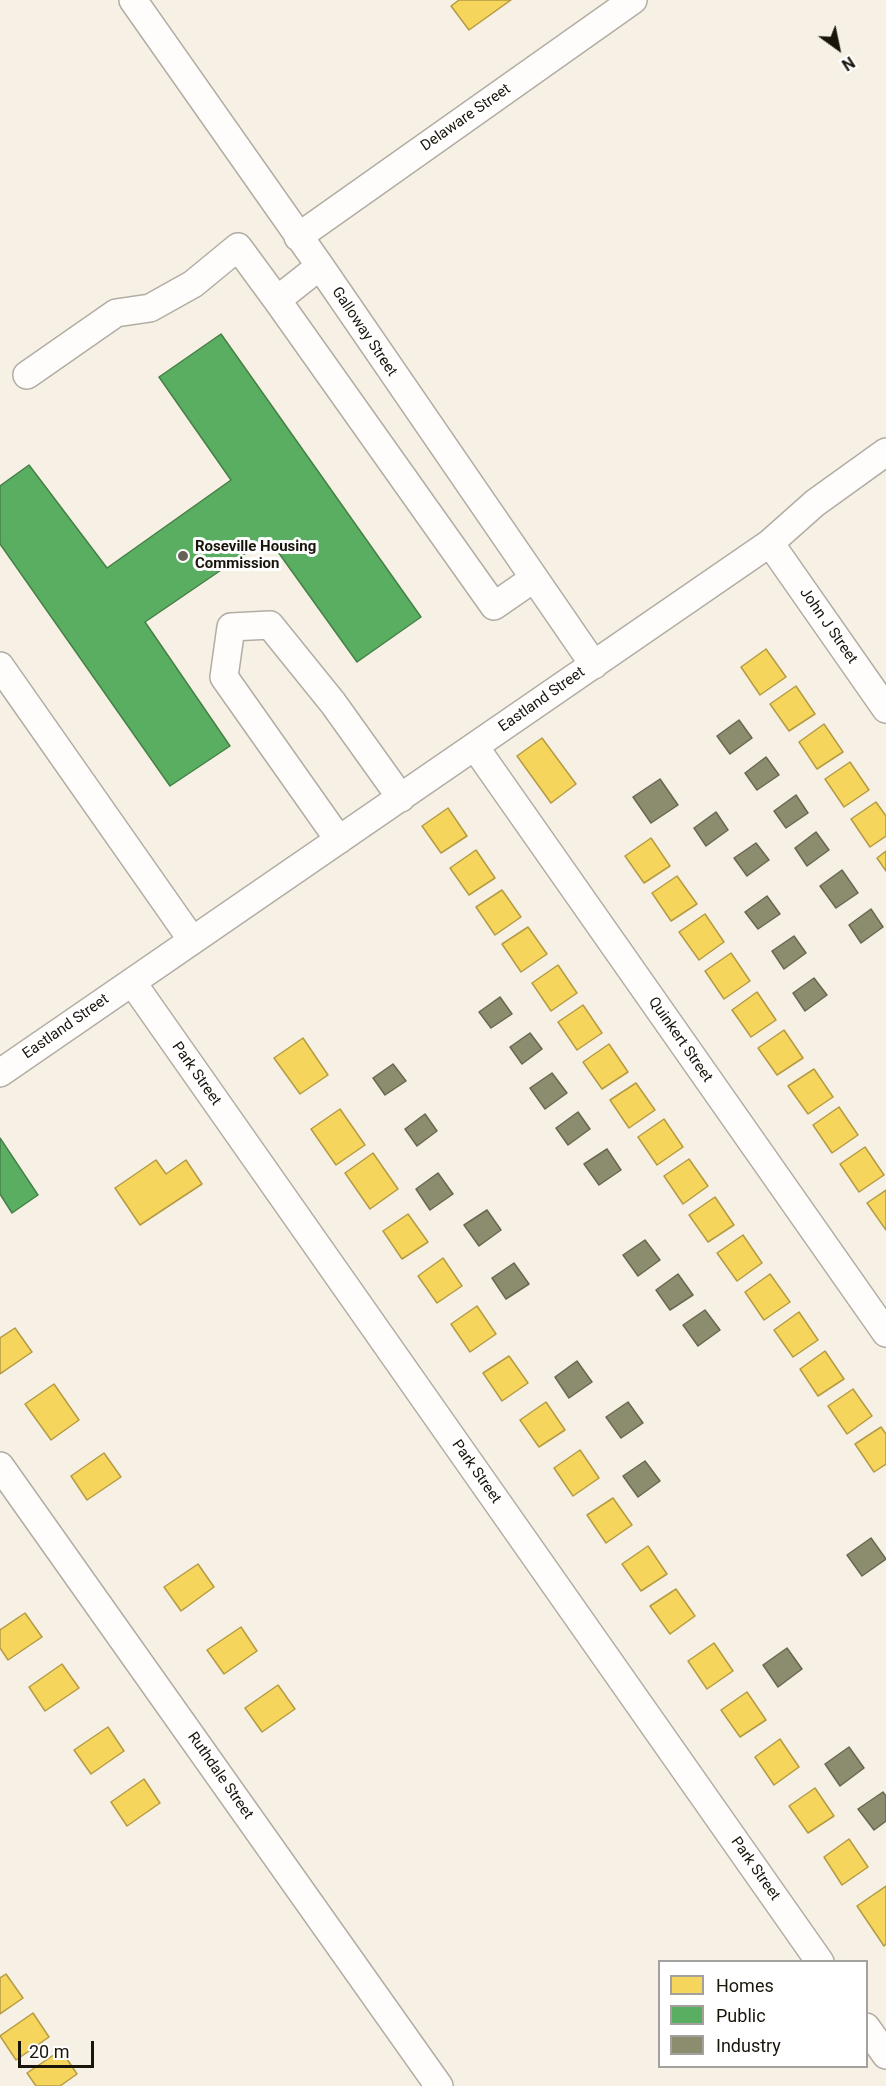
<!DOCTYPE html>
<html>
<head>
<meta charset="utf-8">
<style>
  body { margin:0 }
  #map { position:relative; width:886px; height:2086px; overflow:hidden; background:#f7f1e5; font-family:Roboto,sans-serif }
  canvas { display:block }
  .legend { position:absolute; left:658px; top:1960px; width:210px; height:108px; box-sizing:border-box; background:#fff; border:2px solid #a3a19d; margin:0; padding:8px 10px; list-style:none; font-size:18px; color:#19150b }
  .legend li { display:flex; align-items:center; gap:12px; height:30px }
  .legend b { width:30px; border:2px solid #a3a19d }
  .north { position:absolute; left:808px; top:18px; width:60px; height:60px; -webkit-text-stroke:4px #fff; paint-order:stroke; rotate:147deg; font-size:16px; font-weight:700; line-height:24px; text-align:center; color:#19150b }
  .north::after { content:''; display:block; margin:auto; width:21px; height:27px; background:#19150b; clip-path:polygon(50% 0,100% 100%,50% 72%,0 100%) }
  .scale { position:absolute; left:18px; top:2041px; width:76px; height:27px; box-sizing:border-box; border:3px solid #19150b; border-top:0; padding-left:8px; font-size:18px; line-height:21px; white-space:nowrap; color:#19150b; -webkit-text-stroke:4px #fff; paint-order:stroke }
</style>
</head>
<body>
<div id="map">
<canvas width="886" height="2086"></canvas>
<ul class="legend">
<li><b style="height:16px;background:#f6d55c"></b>Homes</li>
<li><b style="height:16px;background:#5aae61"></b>Public</li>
<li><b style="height:16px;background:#8c8c6e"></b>Industry</li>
</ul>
<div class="north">N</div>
<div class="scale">20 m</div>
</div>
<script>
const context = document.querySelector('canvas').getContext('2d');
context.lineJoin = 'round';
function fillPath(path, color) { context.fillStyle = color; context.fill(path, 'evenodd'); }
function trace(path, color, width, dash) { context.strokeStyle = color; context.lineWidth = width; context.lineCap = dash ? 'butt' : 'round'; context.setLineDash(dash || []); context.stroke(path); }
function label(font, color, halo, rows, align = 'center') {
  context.font = font + ' Roboto,sans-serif'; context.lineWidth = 6; context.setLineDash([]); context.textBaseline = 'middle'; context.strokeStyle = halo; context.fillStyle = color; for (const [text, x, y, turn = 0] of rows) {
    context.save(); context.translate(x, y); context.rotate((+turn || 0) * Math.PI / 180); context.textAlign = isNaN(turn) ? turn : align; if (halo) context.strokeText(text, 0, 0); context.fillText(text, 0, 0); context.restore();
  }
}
const homes = new Path2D(`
  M459 0H511L469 30 451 6Z
  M766 649 786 677 760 695 741 667Z
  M796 686 815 714 789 731 770 704Z
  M824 724 843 752 817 769 799 742Z
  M542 738 576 784 551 803 517 756Z
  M850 762 869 790 844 807 825 779Z
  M876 802 886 816V836L870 847 851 819Z
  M448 808 467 836 441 853 422 826Z
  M651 838 670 866 644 883 625 856Z
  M476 850 495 878 469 895 450 868Z
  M886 851V871L877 858Z
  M677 876 697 904 671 921 652 893Z
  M502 890 521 917 495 935 476 907Z
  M705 914 724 942 699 960 679 932Z
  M528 927 547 954 521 972 502 944Z
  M731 953 750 981 724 999 705 971Z
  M558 965 577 993 551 1011 532 983Z
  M757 992 776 1020 751 1037 732 1010Z
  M583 1005 602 1033 577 1050 558 1022Z
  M784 1030 803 1058 777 1075 758 1048Z
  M303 1038 328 1075 300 1094 274 1058Z
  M609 1044 628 1072 602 1089 583 1062Z
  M814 1069 833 1097 808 1114 788 1086Z
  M636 1083 655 1110 629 1128 610 1100Z
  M839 1107 858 1135 832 1153 813 1125Z
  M340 1109 365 1145 336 1165 311 1129Z
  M664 1119 683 1147 657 1165 638 1137Z
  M865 1147 884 1175 859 1192 840 1164Z
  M373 1153 398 1189 370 1209 345 1173Z
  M689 1159 708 1186 683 1204 664 1176Z
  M156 1160 166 1174 186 1160 202 1184 140 1225 115 1188Z
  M886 1190V1230L867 1203Z
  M715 1197 734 1225 708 1242 689 1215Z
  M408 1214 428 1242 402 1259 383 1231Z
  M743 1235 762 1263 737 1281 717 1253Z
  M443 1258 462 1286 437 1303 418 1276Z
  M770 1274 790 1302 764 1320 745 1292Z
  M477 1306 496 1334 470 1352 451 1324Z
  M799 1312 818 1340 793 1357 774 1330Z
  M15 1328 32 1352 0 1374V1338Z
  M825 1351 844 1379 818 1396 800 1369Z
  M509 1356 528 1383 502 1401 483 1373Z
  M54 1384 79 1420 51 1440 25 1404Z
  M853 1389 872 1416 847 1434 828 1406Z
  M546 1402 565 1430 539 1447 520 1420Z
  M881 1427 886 1434V1464L874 1472 855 1444Z
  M580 1450 599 1478 573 1496 554 1468Z
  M104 1453 121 1477 87 1500 71 1476Z
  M613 1498 632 1525 606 1543 587 1515Z
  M648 1546 667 1574 641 1591 622 1564Z
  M198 1564 214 1587 181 1611 164 1587Z
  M676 1589 695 1616 670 1634 650 1606Z
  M25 1613 42 1637 8 1660 0 1648V1630Z
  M241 1627 257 1651 224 1674 207 1650Z
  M714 1643 733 1671 707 1689 688 1661Z
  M62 1664 79 1688 45 1711 29 1687Z
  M278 1685 295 1709 262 1732 245 1708Z
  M747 1692 766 1720 740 1737 721 1710Z
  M108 1727 124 1751 91 1774 74 1750Z
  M780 1739 799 1767 774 1785 755 1757Z
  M144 1779 160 1803 127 1826 111 1802Z
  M815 1788 834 1816 808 1833 789 1806Z
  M849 1839 868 1867 842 1885 824 1857Z
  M886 1886V1944L884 1946 857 1906Z
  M6 1974 23 1998 0 2014V1978Z
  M33 2013 49 2037 16 2060 0 2036Z
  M61 2050 77 2074 60 2086H36L27 2073Z`);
const public = new Path2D(`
  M221 334 421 617 357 662 268 538 145 622 230 746 170 786 0 544V486L29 465 107 568 231 480 159 377Z
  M0 1138 38 1195 12 1213 0 1194Z`);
const industry = new Path2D(`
  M739 720 752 738 730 754 717 736Z
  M766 757 779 775 757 790 745 773Z
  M660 779 678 805 651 823 633 797Z
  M796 795 808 813 786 828 774 811Z
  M716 812 728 830 706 846 694 828Z
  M816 832 829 850 807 866 795 848Z
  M756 843 769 860 747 876 734 858Z
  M842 870 858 893 836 908 820 886Z
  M767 896 780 914 758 929 745 912Z
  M871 909 883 927 861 943 849 925Z
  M794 936 806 953 784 969 772 951Z
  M814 978 827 995 805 1011 793 993Z
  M500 997 512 1014 491 1028 479 1012Z
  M530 1033 542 1049 522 1064 510 1047Z
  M393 1064 406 1081 385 1095 373 1078Z
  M552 1073 567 1093 545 1109 530 1088Z
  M578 1112 590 1129 568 1145 556 1128Z
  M425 1114 437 1131 417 1146 405 1129Z
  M607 1149 621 1170 599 1185 584 1164Z
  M438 1173 453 1194 430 1210 416 1189Z
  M487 1210 501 1230 479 1246 464 1225Z
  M645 1240 660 1260 638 1276 623 1255Z
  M514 1263 529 1284 506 1299 492 1278Z
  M678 1274 693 1295 670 1310 656 1290Z
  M705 1310 720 1330 698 1346 683 1325Z
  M577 1361 592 1382 569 1398 555 1377Z
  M628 1402 643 1423 621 1438 606 1417Z
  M645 1461 660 1481 638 1497 623 1476Z
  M871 1538 886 1559 862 1576 847 1555Z
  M787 1648 802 1669 778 1687 763 1665Z
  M849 1747 864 1768 840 1786 825 1764Z
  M883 1792 886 1796V1821L874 1830 858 1809Z`);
const minor = new Path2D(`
  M133 0 320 266 594 665
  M298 237 633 0
  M277 300 494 606 533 579
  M27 375 116 313 150 308 193 284 238 247 277 300 320 266
  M770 543 886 709
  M0 666 192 940
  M475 747 886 1333
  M339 840 224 677 231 627 270 625 333 703 401 798
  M132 982 820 1962
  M0 1073 770 543 815 503 886 452
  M0 1466 439 2086
  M866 2027 886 2055`);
const markers = [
  [183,556,6,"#676257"]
];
const streetNames = [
  ["Delaware Street",466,118,-35],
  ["Galloway Street",364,332,56],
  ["John J Street",828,626,55],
  ["Eastland Street",542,700,-35],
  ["Eastland Street",66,1027,-35],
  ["Quinkert Street",680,1040,55],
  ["Park Street",196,1074,55],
  ["Park Street",476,1472,55],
  ["Ruthdale Street",220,1776,55],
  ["Park Street",755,1869,55]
];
const poiNames = [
  ["Roseville Housing",195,547],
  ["Commission",195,564]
];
fillPath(homes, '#f6d55c');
trace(homes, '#b49b44', 1.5);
fillPath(public, '#5aae61');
trace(public, '#468047', 1.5);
fillPath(industry, '#8c8c6e');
trace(industry, '#6a6850', 1.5);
trace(minor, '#b2ada4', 30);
trace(minor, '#fefdfb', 27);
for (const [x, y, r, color] of markers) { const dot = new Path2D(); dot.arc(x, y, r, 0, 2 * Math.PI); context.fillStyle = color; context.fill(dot); trace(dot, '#fff', 2); }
label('15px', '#19150b', '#fff', streetNames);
label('bold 15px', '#19150b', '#fff', poiNames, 'left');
</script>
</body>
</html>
